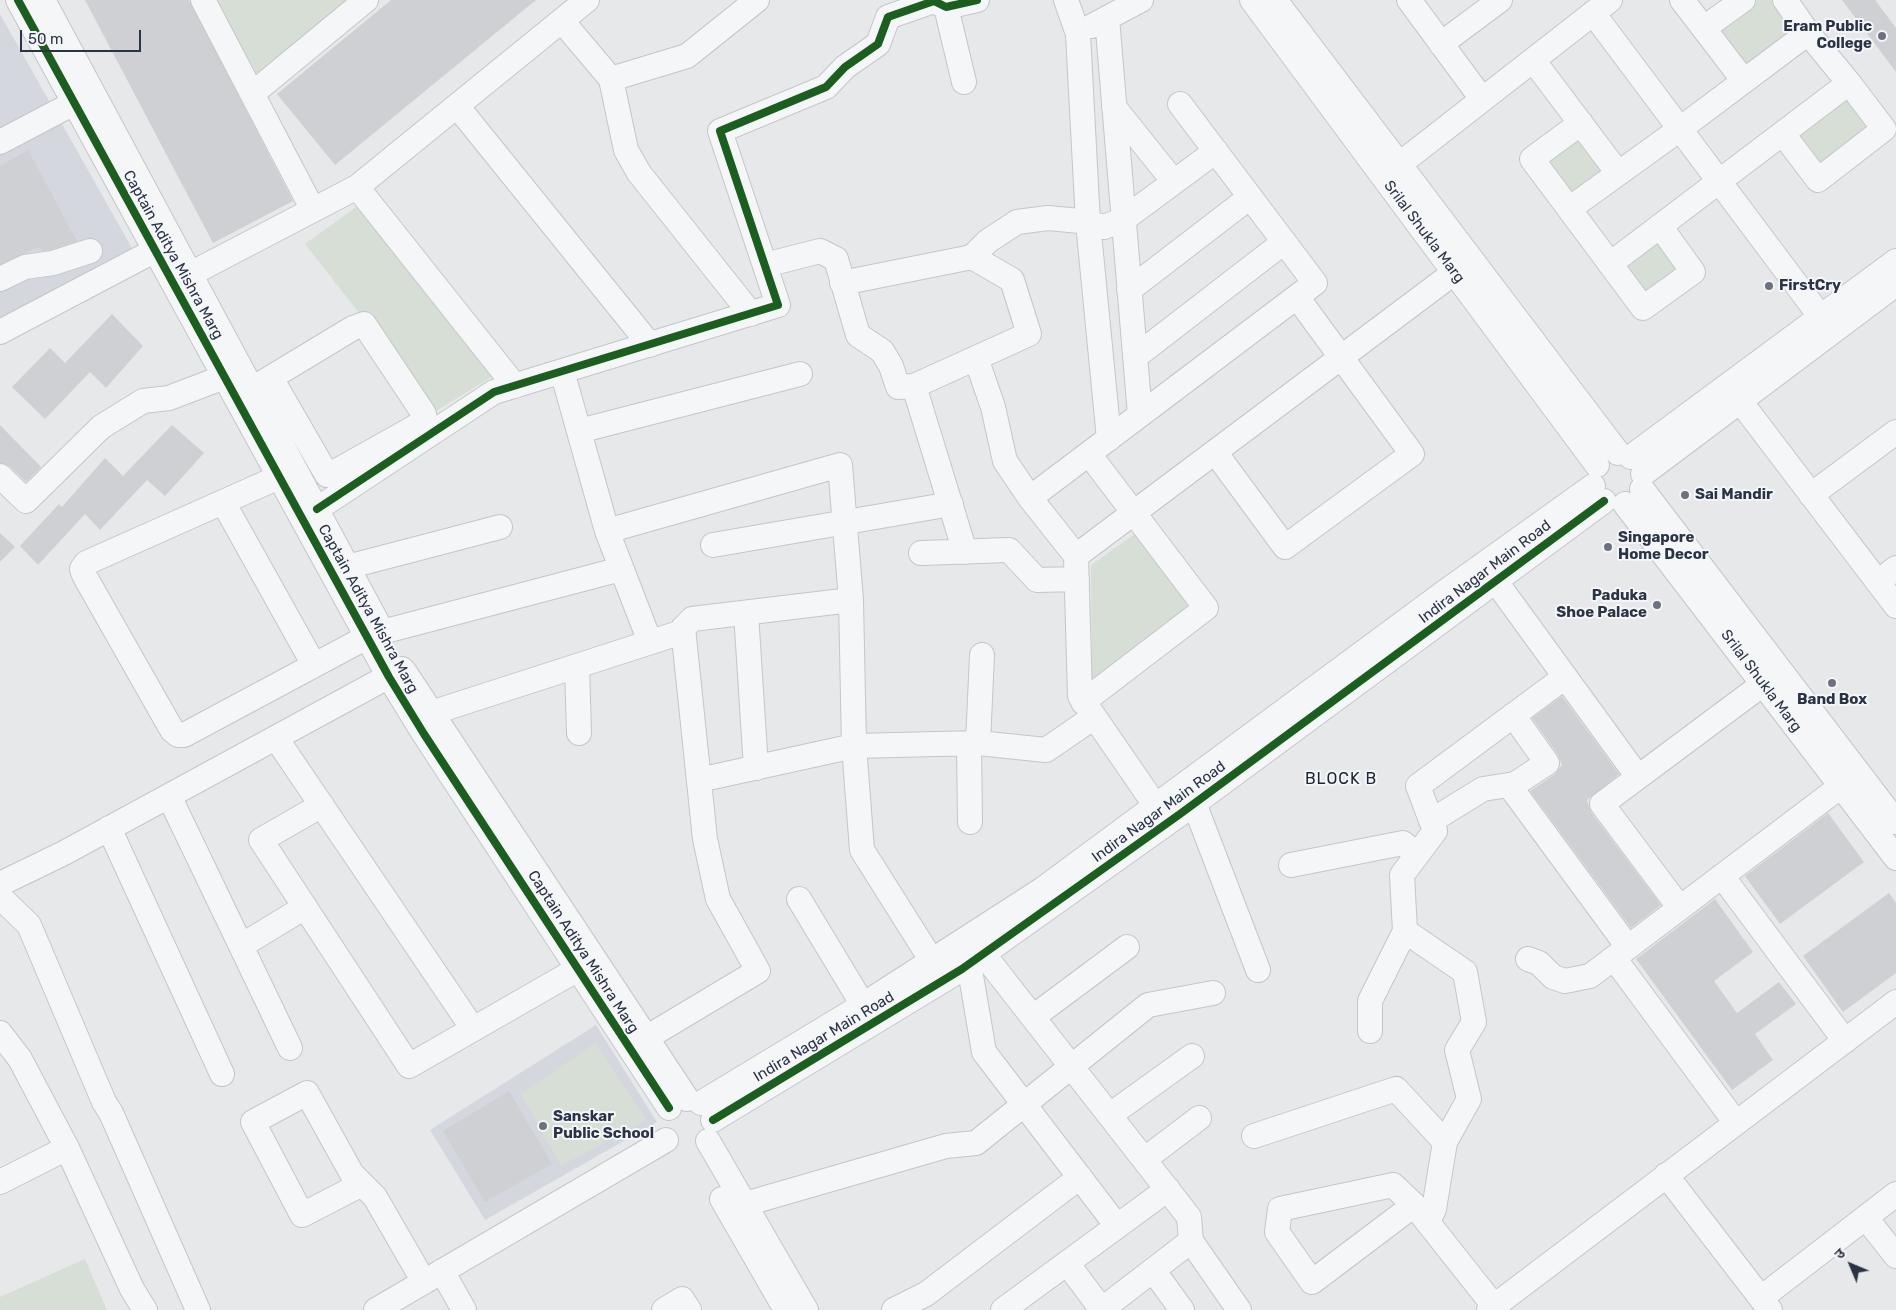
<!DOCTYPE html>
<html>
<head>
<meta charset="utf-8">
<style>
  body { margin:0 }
  #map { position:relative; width:1896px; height:1310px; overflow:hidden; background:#e6e8ea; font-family:Rubik,"Noto Sans Devanagari",sans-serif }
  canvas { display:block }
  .north { position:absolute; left:1826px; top:1240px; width:50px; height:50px; -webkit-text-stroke:4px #f4f6f9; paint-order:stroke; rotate:315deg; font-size:14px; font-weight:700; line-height:20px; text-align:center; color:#2b3445 }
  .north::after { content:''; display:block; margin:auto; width:18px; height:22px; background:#2b3445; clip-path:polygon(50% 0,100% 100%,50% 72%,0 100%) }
  .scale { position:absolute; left:20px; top:30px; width:121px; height:22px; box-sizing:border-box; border:2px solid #2b3445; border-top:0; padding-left:6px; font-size:15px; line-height:18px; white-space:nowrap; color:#2b3445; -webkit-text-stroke:4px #f4f6f9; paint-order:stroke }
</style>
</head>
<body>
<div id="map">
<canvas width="1896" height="1310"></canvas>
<div class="north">उ</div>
<div class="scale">50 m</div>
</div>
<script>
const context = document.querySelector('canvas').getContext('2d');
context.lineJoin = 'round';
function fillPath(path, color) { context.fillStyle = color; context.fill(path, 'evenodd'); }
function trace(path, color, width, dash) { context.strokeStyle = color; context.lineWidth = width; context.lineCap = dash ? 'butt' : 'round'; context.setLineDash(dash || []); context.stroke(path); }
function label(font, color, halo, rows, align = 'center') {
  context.font = font + ' Rubik,sans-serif'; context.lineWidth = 4; context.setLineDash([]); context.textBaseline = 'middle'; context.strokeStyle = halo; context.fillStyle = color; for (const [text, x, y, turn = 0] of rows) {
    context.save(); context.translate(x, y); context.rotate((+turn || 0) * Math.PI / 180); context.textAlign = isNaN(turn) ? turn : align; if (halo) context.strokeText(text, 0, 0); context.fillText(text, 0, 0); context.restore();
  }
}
const built = new Path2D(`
  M0 14 133 250 0 320Z
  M596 1025 657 1122 485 1220 430 1130Z`);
const green = new Path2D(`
  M216 0H352L257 74Z
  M1753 0H1783L1803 28 1745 70 1714 28Z
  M1853 90 1880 126 1819 170 1793 134Z
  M1578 133 1608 172 1570 201 1540 162Z
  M359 205 493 376 436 411 305 244Z
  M1658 236 1684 271 1646 299 1620 264Z
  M1139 531 1195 608 1092 682 1091 565Z
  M595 1043 646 1120 561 1166 521 1094Z
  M85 1259 107 1310H0V1297Z`);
const building = new Path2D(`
  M85 0H189L293 201 213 243Z
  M391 0H536L335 165 277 94Z
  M1842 0H1875L1896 28V72Z
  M28 150 77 241 50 250 43 251 39 247 0 264V166Z
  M112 314 143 346 106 388 90 372 45 419 12 387 50 348 65 363Z
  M0 425 41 467 26 482 9 466 0 463Z
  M172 425 204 453 165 496 147 480 100 530 85 514 38 565 20 546 59 504 62 507 105 458 123 476Z
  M0 533 15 547 0 562Z
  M1562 696 1619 774 1587 800 1591 812 1661 905 1631 928 1530 791 1555 774 1562 765 1558 755 1532 718Z
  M1828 813 1864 862 1780 924 1745 876Z
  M1889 893 1896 903V973L1843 1012 1803 956Z
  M1715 899 1753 952 1714 981 1737 1013 1779 982 1796 1004 1755 1034 1773 1060 1732 1090 1636 959Z
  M509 1091 552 1164 485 1202 443 1131Z`);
const minor = new Path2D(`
  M18 0 389 677 424 734 669 1108
  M43 0 377 622
  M203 0 313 210
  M1066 0 1078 34 1088 223 1109 439
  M1252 0 1597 465
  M1275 0 1618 453
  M1409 0 1482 99
  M1682 0 1744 81
  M946 7 964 82
  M1593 13 1832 332
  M1107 18 1140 415
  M562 21 611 79 626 150 639 173 751 314
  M1092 26 1141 0
  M1704 28 1743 0
  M1808 33 1849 83
  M1441 44 1500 0
  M1533 60 1618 173
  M611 79 687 56 757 0
  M252 94 366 0
  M457 106 650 345
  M1114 107 1174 182
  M1581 123 1532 159 1643 308 1693 272 1660 226
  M0 142 74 103
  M1387 174 1610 0
  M357 187 515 386
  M1569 209 1680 129 1808 33 1785 0
  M972 257 988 241 1017 222 1048 218 1080 221 1104 227 1124 219 1216 151
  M1610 264 1849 83 1884 129 1818 180 1783 134
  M765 265 820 251 836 259 858 335 882 351 891 366 898 387 914 386 1029 334 1012 280 972 257 842 283
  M0 279 25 267 53 263 90 251
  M177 281 357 187 587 0
  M1129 290 1250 197
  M0 332 169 243
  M1135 357 1284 242
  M976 358 993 407 1005 461 1030 498 1076 556
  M562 371 607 531 650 642
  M914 386 965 552
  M252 389 353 328 364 324 424 414 425 419 415 427 333 473 327 475 271 378
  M1740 401 1896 606
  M579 431 800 374
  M1215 452 1285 547 1412 454 1297 297
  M1631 457 1896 261
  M1643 474 1896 284
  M0 476 26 501 101 427 143 401 169 398 224 377
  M279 477 86 563 82 569 84 575 172 730 178 735H184L367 637
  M1642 489 1896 822
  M1811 495 1896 432
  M1030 498 1315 283 1180 104
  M223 502 314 665
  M1625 504 1896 858
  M317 509 494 392 778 305 720 131 826 87 845 67 878 44 888 17 934 1 946 7 977 0
  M607 531 840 465 851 600 854 746 862 850 932 961
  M713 545 951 504
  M921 553 1009 550 1037 580 1077 579
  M347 567 500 527
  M1486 568 1638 777
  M1878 582 1896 568
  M746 613 756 768
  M382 632 621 569
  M577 666 579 733
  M404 671 687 1099
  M1083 702 1206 608 1089 454
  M431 713 679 633 692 619 851 600
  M276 738 473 1029
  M969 743 970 822
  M978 743 982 655
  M699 780 854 746 978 743 1046 750 1094 717
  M1509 785 1628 947
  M1189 790 1258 970
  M169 796 290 1048
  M322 805 261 840 409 1066 578 969
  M1164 818 1080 696 1076 556 1471 260
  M1431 821 1483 789 1515 784 1547 763 1513 715
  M109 828 222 1074
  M1291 865 1403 843 1417 855
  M1722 876 1845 1041
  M0 884 64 853 402 669
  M0 897 29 925 104 1102 111 1113 198 1310
  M799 899 863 1005
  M1680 908 1602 804 1763 684
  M1405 931 1465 972 1474 1022 1457 1050 1469 1099 1445 1142
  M974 942 1189 1217 1191 1241 1239 1310
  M241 946 305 907
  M1614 958 1736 1123
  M1528 959 1539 963 1553 977 1565 981 1590 976 1853 777
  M969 964 984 1052 1117 1226
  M1033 1017 1127 947
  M1370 1031V1001L1405 931 1402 875 1435 831 1418 786 1565 677
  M0 1033 20 1059 67 1148 132 1289 145 1310
  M646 1038 758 971 718 899 705 839 683 628
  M701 1103 863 1005 1043 889 1445 592 1593 486
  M1110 1115 1192 1056
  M713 1120 962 969 1180 814 1604 501
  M1254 1136 1396 1089 1445 1142 1434 1209 1428 1222
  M708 1141 806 1310
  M1145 1159 1199 1118
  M1666 1175 1770 1310
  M0 1182 67 1148
  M362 1184 302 1215 253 1122 307 1093 352 1174 375 1197 424 1282
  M722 1199 786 1310
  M745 1204 946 1146 976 1143 1148 1005 1213 993
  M1414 1205 1393 1185 1280 1209 1277 1232 1312 1282 1414 1205 1494 1306
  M1866 1218 1896 1256
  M1067 1263 1102 1310
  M1153 1270 1182 1310
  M442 1271 464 1310
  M1761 1298 1896 1194
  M376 1310 666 1140
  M664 1310 682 1299 689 1310
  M894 1310 926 1294 1080 1177
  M1003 1310 1168 1189
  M1101 1310 1191 1241
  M1489 1310 1896 1002`);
const cycleway = new Path2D(`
  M18 0 389 677 424 734 669 1108
  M317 509 494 392 778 305 720 131 826 87 845 67 878 44 888 17 934 1 946 7 977 0
  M713 1120 962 969 1180 814 1604 501`);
const markers = [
  [1882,36,5,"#6c737f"],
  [1769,286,5,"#6c737f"],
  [1685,495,5,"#6c737f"],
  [1608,547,5,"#6c737f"],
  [1657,605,5,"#6c737f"],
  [1832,683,5,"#6c737f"],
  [543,1126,5,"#6c737f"]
];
const poiNames = [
  ["Eram Public",1872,27,"right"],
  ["College",1872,44,"right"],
  ["FirstCry",1779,286],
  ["Sai Mandir",1695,495],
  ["Singapore",1618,538],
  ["Home Decor",1618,555],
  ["Paduka",1647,596,"right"],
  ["Shoe Palace",1647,613,"right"],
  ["Band Box",1832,700,"center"],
  ["Sanskar",553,1117],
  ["Public School",553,1134]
];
const streetNames = [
  ["Srilal Shukla Marg",1424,232,53],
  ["Captain Aditya Mishra Marg",173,255,61],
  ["Indira Nagar Main Road",1485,572,-37],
  ["Captain Aditya Mishra Marg",368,609,61],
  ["Srilal Shukla Marg",1761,681,53],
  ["Indira Nagar Main Road",1159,812,-36],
  ["Captain Aditya Mishra Marg",583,952,57],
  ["Indira Nagar Main Road",824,1037,-31]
];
const neighbourhoodNames = [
  ["BLOCK B",1341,779]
];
fillPath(built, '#d4d7dd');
fillPath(green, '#d6ded6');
fillPath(building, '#ced0d3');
trace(minor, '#c4c6c8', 26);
trace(minor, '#f5f6f7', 24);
trace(cycleway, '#1b5e20', 8);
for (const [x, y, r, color] of markers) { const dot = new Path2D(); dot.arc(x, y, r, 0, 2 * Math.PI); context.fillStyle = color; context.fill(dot); trace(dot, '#f4f6f9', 2); }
label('bold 15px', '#2b3445', '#f4f6f9', poiNames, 'left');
label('15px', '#2b3445', '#f4f6f9', streetNames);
context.letterSpacing = '1px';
label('16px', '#1d2536', '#f4f6f9', neighbourhoodNames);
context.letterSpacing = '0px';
</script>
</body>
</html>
